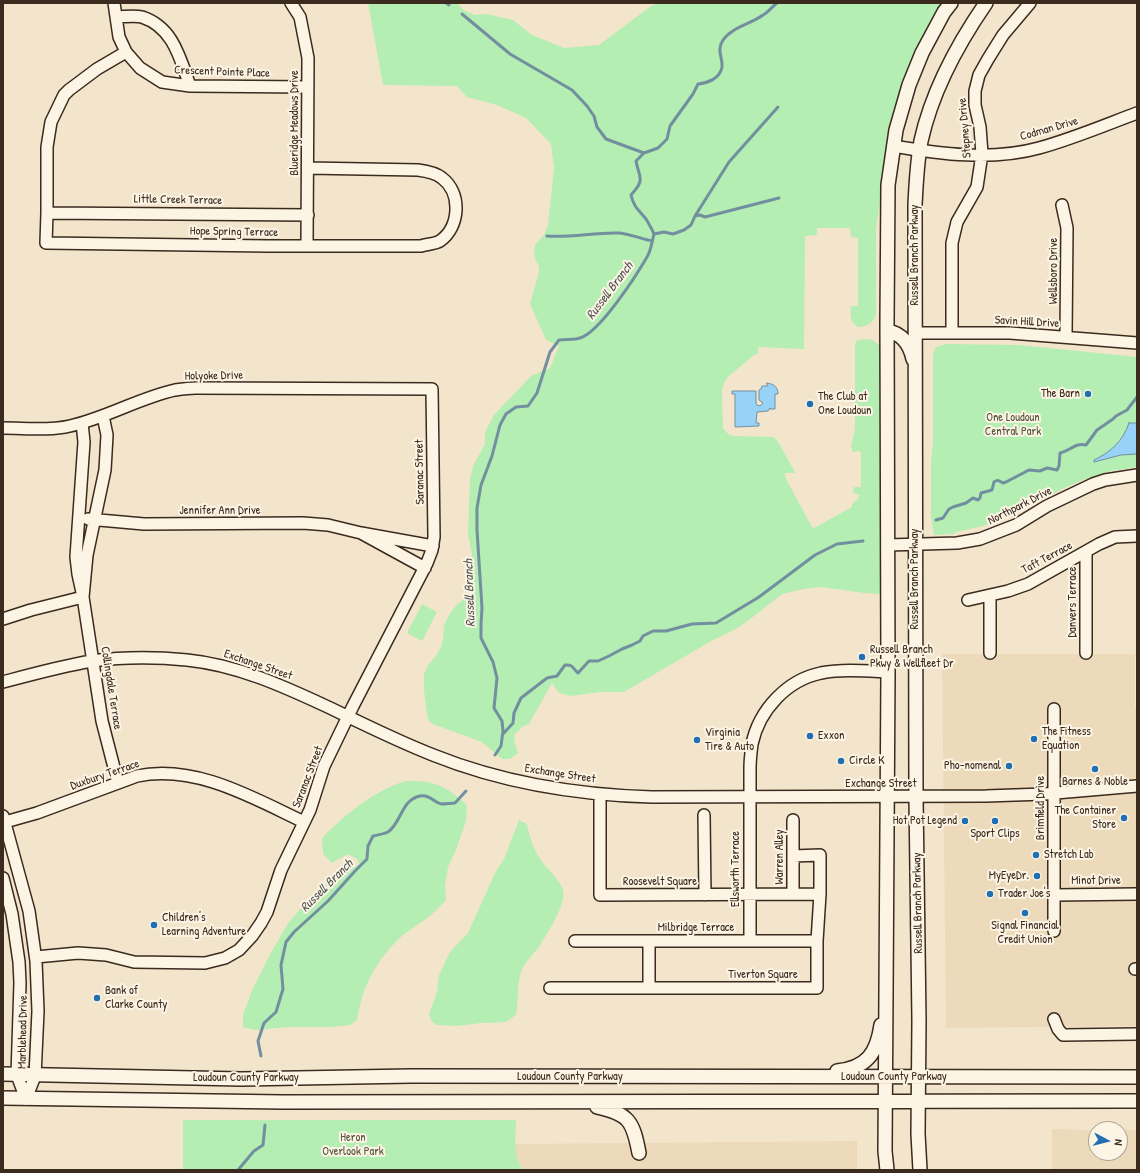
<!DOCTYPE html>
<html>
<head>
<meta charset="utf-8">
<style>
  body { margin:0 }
  #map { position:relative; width:1140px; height:1173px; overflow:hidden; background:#f3e5cc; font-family:"Patrick Hand",sans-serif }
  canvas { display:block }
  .frame { position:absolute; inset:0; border:4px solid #3b2a1e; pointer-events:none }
  .north { position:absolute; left:1088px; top:1121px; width:40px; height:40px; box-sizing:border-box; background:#fcf5e5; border:1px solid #afa495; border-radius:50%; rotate:97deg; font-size:11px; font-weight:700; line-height:16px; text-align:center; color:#3b2a1e }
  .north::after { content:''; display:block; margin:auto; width:14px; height:18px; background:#1f6fb2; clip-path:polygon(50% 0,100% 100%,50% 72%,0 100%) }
</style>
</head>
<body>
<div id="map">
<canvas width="1140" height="1173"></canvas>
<div class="frame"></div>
<div class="north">N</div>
</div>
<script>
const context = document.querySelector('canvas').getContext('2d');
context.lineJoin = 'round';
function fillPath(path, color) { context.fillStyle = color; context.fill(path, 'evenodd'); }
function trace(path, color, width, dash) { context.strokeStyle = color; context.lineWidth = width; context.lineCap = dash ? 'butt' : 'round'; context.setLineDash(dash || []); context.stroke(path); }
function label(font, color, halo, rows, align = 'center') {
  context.font = font + ' "Patrick Hand",sans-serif'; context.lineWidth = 4; context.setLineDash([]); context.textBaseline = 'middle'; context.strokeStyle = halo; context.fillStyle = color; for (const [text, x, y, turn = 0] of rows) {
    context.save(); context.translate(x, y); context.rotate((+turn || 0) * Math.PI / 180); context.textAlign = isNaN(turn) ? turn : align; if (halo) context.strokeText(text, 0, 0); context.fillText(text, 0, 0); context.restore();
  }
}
const built = new Path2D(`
  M942 654H1135V707L1137 708V1026L946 1028Z
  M1052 1129 1096 1130V1153H1120V1130H1137V1170H1052Z
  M857 1141V1170H515V1144Z`);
const green = new Path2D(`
  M368 3H457L463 10 475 15 486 14 513 20 532 35 564 48 599 45 651 6 659 3H944L895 110 888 143 876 230V315C873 323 867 327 858 327 850 322 850 315 851 306H858V238L851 237 850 228H817V234L816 235 805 236 804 349 758 347V354L754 355 729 376 724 383 722 390 723 428 728 434 733 436 774 437 781 446V447L795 472 794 473H785L786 479 812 527 814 528 852 507V504L856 501 860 495 854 493 853 491 854 487H861V455L860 451 853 452 851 447 855 428V344L857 340 871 339 879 345 881 351 882 575 880 594 865 593 821 587 804 589 782 594 749 620 736 629 713 640 624 692H599L571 696 559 693 552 683 529 724 522 727 514 735 515 744 518 753 510 759H502L482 742 433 724 428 720 424 691V674L429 664 436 656 440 649 443 640 444 625 449 615 454 608 460 602 469 596 473 588 472 554 468 534 470 479 473 466 485 444V432L494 415 531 376 550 368 559 346 546 340 530 304 539 272V267L534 256 535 245 544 235 548 225 554 168 551 144 526 118 497 105 467 97 457 86 383 85Z
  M946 344 1019 345 1137 357V467L1112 471 1083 480 1064 488 1038 502 994 522 983 526 956 532 954 534 934 535 931 517V462L933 442V354L936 347Z
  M422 604 437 612 422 641 407 633Z
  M405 781C434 780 447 786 467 805L466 821 456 850 448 867 445 886 446 900C439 907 432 915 423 921 417 926 409 930 403 935 376 960 363 984 357 1020L350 1025 331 1027H289L255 1030 243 1027V1015L253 988 273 949 289 922 316 891 359 864 357 859 348 854 332 863 323 854 322 838C346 814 372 792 405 781Z
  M519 820 527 824C530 839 534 851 543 863 550 872 559 879 563 890 567 903 547 934 540 945 535 953 525 961 522 970 516 984 519 999 516 1015L506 1022 482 1023 456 1026 437 1025 432 1022 429 1014 437 992 439 975 450 952 468 933 496 871 504 859Z
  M183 1120H516C516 1135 512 1158 524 1170H183Z`);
const water = new Path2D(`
  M767 383C774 384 778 387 778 394H775V409H770V408L768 411 757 412 756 423H759V426L735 427V394H732V391H756V403L757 405 760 406 763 403 759 400V390L761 389 762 386H767Z
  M1129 423H1137V454L1121 455 1094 462V460C1111 452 1123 441 1129 423Z`);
const stream = new Path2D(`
  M446 3 449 5
  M462 14 510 54 572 90 587 106 594 116 597 127 606 139 644 153
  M695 216 729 162 778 107
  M654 234 664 232 673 234 684 230 691 225 695 216 700 215 705 217 779 198
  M547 236C571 238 595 232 619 233 630 234 642 239 652 241
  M936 520 943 518 949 509 953 507 966 503 973 498 978 500 980 498 981 493 992 490 994 482C998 479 999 481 1003 483L1006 482 1029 470 1040 471 1047 468 1057 470 1059 466 1060 453C1070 451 1076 442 1086 445L1097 430 1113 419 1116 416 1127 410 1137 397
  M503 734 513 723 514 713 521 698 547 678 557 676 565 665C573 664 573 669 578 673L589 661H598L609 656 622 649 632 645 640 641 643 636 653 631H666L692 624 716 623 759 597 815 555 837 544 863 541
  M495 755 501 746 503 731 502 721 494 708 497 678 493 662 481 638V624L482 608 477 530V508L481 485 492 456 500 425 506 414 516 407 528 406 537 393 550 352 559 340C565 339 575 340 580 338 600 332 636 276 647 257 651 251 652 241 654 234 652 229 649 224 646 219 639 210 634 208 631 195 646 179 639 178 636 161L644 153 658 148 667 139 670 126 693 94 698 84C707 83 720 79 722 67 723 57 716 51 723 40 732 27 751 24 763 15 768 12 772 7 777 3
  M261 1056 258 1041 264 1023 276 1012 283 989 281 965 286 942 294 932 328 901 355 871 367 859 368 846 373 836C378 835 384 834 388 832 402 822 401 800 420 796 430 794 434 803 442 804 446 804 451 803 455 803L466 791
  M238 1170 254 1151 263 1145 265 1125`);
const minor = new Path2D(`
  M114 3 119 37 126 52 140 68 162 82 190 86 308 87
  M291 3 300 17 308 58 307 245
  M116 17C124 17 134 15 142 17 173 27 180 58 190 86
  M126 52 97 69 69 90 64 95 51 122 47 147V213L46 243 268 246H421C427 244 435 244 440 241 460 227 462 193 442 178 436 173 426 171 418 170L308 168
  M893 146C940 154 992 161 1039 148 1072 139 1105 125 1137 113
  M1062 205 1067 228 1066 337
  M47 213 308 215
  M915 333H1010L1137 343
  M952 333V243L957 222 977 187 982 154 980 127 975 105V91L979 75 988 59 1003 35 1030 3
  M82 423 84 442 76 557 78 574 83 597 87 555 105 470 107 435 103 416
  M3 428C25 428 49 431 70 426 106 418 139 398 175 390 182 389 189 388 196 388L432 389 434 537 432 550 427 563 353 706 324 766 310 810 281 870 267 912 261 923 252 936 239 950 225 958 205 963 134 962 106 955 78 953 36 957
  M88 519 144 524 303 523 328 525 361 533
  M888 545 957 543 980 539 1016 525 1047 506 1093 484 1105 480 1137 475
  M425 568 361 533 433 546
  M990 596V653
  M968 600 1008 591 1028 584 1099 544 1115 537 1137 536
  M3 619 31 610 83 597 102 721 118 783
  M1086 653V552
  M3 682C33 674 62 666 92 661 123 657 156 657 187 660 237 665 283 686 328 707 363 724 397 741 433 755 503 783 578 795 652 797L986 796 1044 794 1137 786
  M1054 709V931
  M600 794V895L820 894
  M704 815 705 895
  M3 816 29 911 36 961 38 1011 35 1076 26 1099
  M793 820V894
  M5 822 37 813 137 776C196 764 253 798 304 822
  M3 878 12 914 19 962 20 983 17 1075 26 1099
  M1055 895 1137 894
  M575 941H817
  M750 941V768C750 760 751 752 752 744 759 710 787 680 821 673 843 669 866 671 888 672
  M1135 969H1137
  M550 988H817V941L820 894V855L793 856
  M649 988V941
  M1054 1019 1058 1029 1063 1035 1137 1034`);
const major = new Path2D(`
  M887 331C902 333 910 345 913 359
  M837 1071C867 1068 877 1053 881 1025
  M3 1074 241 1079 411 1076 1137 1077
  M3 1098 283 1102 1137 1101
  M597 1107C629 1114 633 1121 639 1153
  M887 1170 885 1151 888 672 887 321 888 185 896 130 909 85 922 53 944 12 951 3
  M920 1170 918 1134 919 1021 916 797 915 205C916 184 917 162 921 141 932 91 957 45 986 3`);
const markers = [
  [1088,394,4,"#1f6fb2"],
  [810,404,4,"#1f6fb2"],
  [862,657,4,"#1f6fb2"],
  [810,736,4,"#1f6fb2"],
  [1034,739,4,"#1f6fb2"],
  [697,740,4,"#1f6fb2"],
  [841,761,4,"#1f6fb2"],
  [1009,766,4,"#1f6fb2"],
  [1095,769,4,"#1f6fb2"],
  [1124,818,4,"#1f6fb2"],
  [965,821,4,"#1f6fb2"],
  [995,821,4,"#1f6fb2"],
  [1036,855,4,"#1f6fb2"],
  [1037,876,4,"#1f6fb2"],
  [990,894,4,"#1f6fb2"],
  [1025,913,4,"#1f6fb2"],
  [154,925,4,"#1f6fb2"],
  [97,998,4,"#1f6fb2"]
];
const streetNames = [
  ["Crescent Pointe Place",222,72,2],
  ["Blueridge Meadows Drive",295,123,-90],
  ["Stepney Drive",965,128,-95],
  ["Codman Drive",1049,129,-16],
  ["Little Creek Terrace",178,200,1],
  ["Hope Spring Terrace",234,232,1],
  ["Russell Branch Parkway",915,255,-90],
  ["Wellsboro Drive",1054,271,-90],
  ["Savin Hill Drive",1027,322,3],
  ["Holyoke Drive",214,376,-1],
  ["Saranac Street",420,472,-91],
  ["Northpark Drive",1020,506,-27],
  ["Jennifer Ann Drive",220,511],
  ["Taft Terrace",1047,558,-28],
  ["Russell Branch Parkway",915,579,-90],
  ["Danvers Terrace",1073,602,-90],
  ["Exchange Street",258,665,19],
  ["Collingdale Terrace",111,688,81],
  ["Exchange Street",560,774,9],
  ["Duxbury Terrace",105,775,-19],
  ["Saranac Street",308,777,-69],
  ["Exchange Street",881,784],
  ["Brimfield Drive",1041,808,-90],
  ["Warren Alley",780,857,-90],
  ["Ellsworth Terrace",736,869,-90],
  ["Minot Drive",1096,881],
  ["Roosevelt Square",660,882],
  ["Russell Branch Parkway",918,903,-91],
  ["Milbridge Terrace",696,928],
  ["Tiverton Square",763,975],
  ["Marblehead Drive",23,1032,-89],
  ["Loudoun County Parkway",570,1077],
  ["Loudoun County Parkway",894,1077],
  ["Loudoun County Parkway",246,1078]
];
const poiNames = [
  ["The Barn",1080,394,"right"],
  ["The Club at",818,397],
  ["One Loudoun",818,411],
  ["Russell Branch",870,650],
  ["Pkwy & Wellfleet Dr",870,664],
  ["The Fitness",1042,732],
  ["Equation",1042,746],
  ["Virginia",705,733],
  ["Tire & Auto",705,747],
  ["Exxon",818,736],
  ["Circle K",849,761],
  ["Pho-nomenal",1001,766,"right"],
  ["Barnes & Noble",1095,782,"center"],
  ["The Container",1116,811,"right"],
  ["Store",1116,825,"right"],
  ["Hot Pot Legend",957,821,"right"],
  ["Sport Clips",995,834,"center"],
  ["Stretch Lab",1044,855],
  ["MyEyeDr.",1029,876,"right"],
  ["Trader Joe's",998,894],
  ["Children's",162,918],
  ["Learning Adventure",162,932],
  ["Signal Financial",1025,926,"center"],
  ["Credit Union",1025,940,"center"],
  ["Bank of",105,991],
  ["Clarke County",105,1005]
];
const parkNames = [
  ["One Loudoun",1013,418],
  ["Central Park",1013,432],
  ["Heron",353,1138],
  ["Overlook Park",353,1152]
];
const waterNames = [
  ["Russell Branch",610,291,-53],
  ["Russell Branch",470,593,-92],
  ["Russell Branch",327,886,-45]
];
fillPath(built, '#eddaba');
fillPath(green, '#b4eeb2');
fillPath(water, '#97d2f7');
trace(water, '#728fa0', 1);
trace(stream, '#728fa0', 3);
trace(minor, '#3b2a1e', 14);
trace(major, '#3b2a1e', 16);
trace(minor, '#fcf5e5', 11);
trace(major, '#fcf5e5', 13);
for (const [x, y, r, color] of markers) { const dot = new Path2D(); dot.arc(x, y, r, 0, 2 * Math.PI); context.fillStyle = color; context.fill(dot); trace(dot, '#fcf5e5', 1.5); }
label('12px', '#3b2a1e', '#fcf5e5', streetNames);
label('12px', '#3b2a1e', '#fcf5e5', poiNames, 'left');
label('12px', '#53513c', '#fcf5e5', parkNames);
label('italic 13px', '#525454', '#fcf5e5', waterNames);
</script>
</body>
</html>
